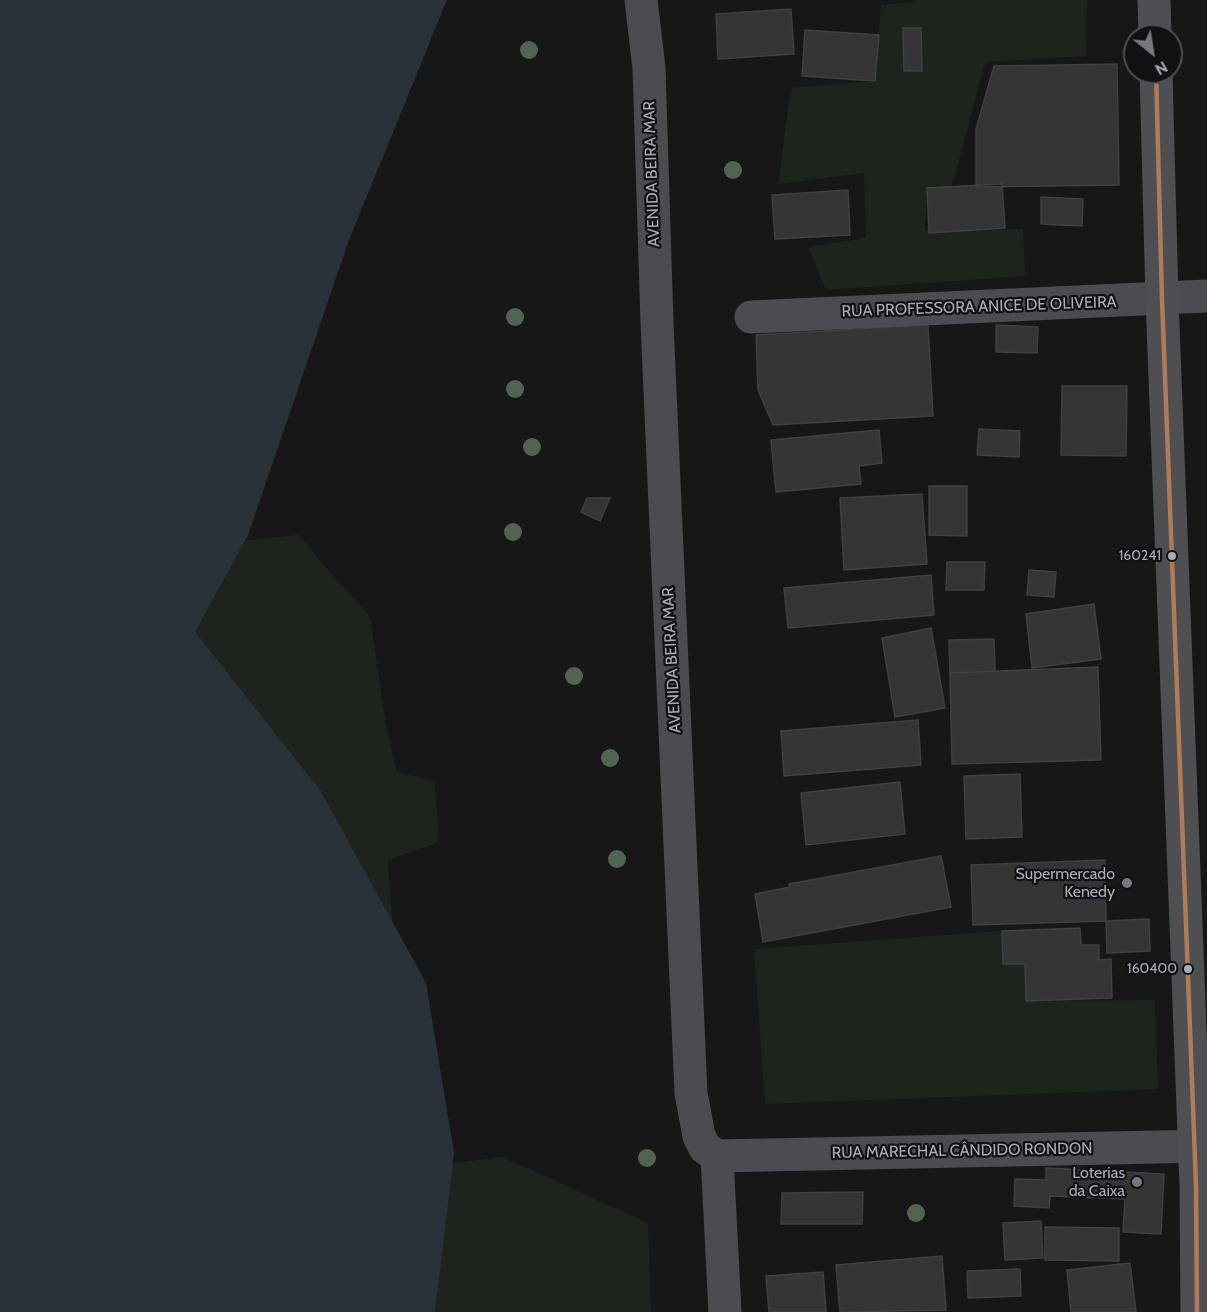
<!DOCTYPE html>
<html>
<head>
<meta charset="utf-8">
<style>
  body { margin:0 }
  #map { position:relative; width:1207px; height:1312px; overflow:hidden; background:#171717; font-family:Cabin,sans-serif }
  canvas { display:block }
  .north { position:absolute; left:1123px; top:24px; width:60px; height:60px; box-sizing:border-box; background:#111113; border:2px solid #4d4f55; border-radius:50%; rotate:150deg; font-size:16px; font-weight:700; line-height:24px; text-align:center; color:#a8adb8 }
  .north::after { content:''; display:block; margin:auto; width:21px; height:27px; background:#757880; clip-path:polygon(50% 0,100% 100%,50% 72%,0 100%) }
</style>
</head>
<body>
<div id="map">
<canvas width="1207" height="1312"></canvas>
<div class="north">N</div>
</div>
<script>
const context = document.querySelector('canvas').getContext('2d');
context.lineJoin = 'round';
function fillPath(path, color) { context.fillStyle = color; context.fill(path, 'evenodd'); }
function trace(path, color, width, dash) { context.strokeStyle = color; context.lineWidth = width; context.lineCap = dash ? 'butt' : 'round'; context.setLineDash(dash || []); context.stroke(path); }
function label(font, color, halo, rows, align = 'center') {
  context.font = font + ' Cabin,sans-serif'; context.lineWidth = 4.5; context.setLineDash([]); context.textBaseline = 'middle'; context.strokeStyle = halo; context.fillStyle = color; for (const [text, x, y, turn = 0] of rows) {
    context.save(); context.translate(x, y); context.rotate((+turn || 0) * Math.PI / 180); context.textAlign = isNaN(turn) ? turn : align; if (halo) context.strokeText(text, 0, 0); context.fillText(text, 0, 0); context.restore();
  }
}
const green = new Path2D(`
  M916 0H1087L1086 56 985 62 952 187 927 189 925 231 1023 229 1025 276 826 290 808 247 866 238 864 173 778 184 791 88 875 81 881 5 916 2Z
  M298 535 370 617 386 725 397 772 435 781 439 842 388 860 398 1006 137 558 202 545Z
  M1002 931 1003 964H1025L1026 1001 1155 1000 1158 1089 765 1104 754 949Z
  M503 1157 648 1223 651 1312H320L371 1173Z`);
const water = new Path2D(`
  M0 0H447L349 240 248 535 195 632 320 790 426 983 454 1153 435 1312H0Z`);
const building = new Path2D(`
  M791 9 794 54 718 59 716 14Z
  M903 28H921L922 71H904Z
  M805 30 879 35 875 81 802 76Z
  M1117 64 1119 185 976 187V129L994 66Z
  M1002 184 1005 228 929 233 927 188Z
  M848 190 850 235 775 239 772 195Z
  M1041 197 1083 199 1082 226 1041 224Z
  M928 325 933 416 773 425 758 390 756 335Z
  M996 325 1038 327 1037 353 996 352Z
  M1062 386H1127L1126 456 1061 455Z
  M979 429 1020 431 1019 457 977 455Z
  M879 430 882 463 859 466 861 484 776 492 771 440Z
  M929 486H967V536L929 535Z
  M922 494 927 564 844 570 840 498Z
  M587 498H610L600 521 581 512Z
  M947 562H985L984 590H946Z
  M1029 570 1056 572 1054 597 1027 595Z
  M931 575 934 615 788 628 784 588Z
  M1094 604 1101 659 1032 668 1026 614Z
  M931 628 945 708 895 717 882 638Z
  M994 639 995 671 950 673 949 640Z
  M1098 667 1101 760 952 764 950 673Z
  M918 720 921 765 784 776 781 731Z
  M1020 774 1022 837 966 839 964 776Z
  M900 782 905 834 806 845 801 793Z
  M941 856 951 907 763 942 755 894 790 887 789 884Z
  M1105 860 1106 921 973 925 971 865Z
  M1149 919 1150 951 1107 953 1106 921Z
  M1080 928 1081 945H1099V960L1111 959 1112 998 1026 1001 1025 964H1003L1002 931Z
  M1046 1168 1164 1174 1161 1234 1123 1232 1125 1199 1050 1196 1049 1208 1014 1206 1015 1179 1046 1180Z
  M863 1192 862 1224H781L782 1193Z
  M1041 1221 1043 1258 1005 1260 1003 1223Z
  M1045 1227 1119 1228V1261L1045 1260Z
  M942 1256 946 1310 840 1312 836 1265Z
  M1130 1263 1136 1312H1071L1067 1270Z
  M1020 1269 1021 1296 968 1298 967 1271Z
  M823 1272 826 1312H769L766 1276Z`);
const minor = new Path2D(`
  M641 0 649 68 657 323 691 1093 699 1136 705 1148 717 1156
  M751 317 1207 296
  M717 1156 1207 1146
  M717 1156 725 1312`);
const major = new Path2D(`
  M1154 0 1155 36
  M1156 72 1162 299 1196 1185 1197 1312`);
const bus1 = new Path2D(`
  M1156 72 1162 299 1196 1185 1197 1312`);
const trees = [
  [529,50],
  [733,170],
  [515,317],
  [515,389],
  [532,447],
  [513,532],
  [574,676],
  [610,758],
  [617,859],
  [647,1158],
  [916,1213]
];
const markers = [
  [1172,556,5,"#a8adb8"],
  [1127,883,6,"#757880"],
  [1188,969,5,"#a8adb8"],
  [1137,1182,6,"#757880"]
];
const busNames = [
  ["160241",1161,556],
  ["160400",1177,969]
];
const streetNames = [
  ["AVENIDA BEIRA MAR",652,174,-92],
  ["RUA PROFESSORA ANICE DE OLIVEIRA",979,307,-2],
  ["AVENIDA BEIRA MAR",672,660,-93],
  ["RUA MARECHAL CÂNDIDO RONDON",962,1151,-1]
];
const poiNames = [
  ["Supermercado",1115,874],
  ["Kenedy",1115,892],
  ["Loterias",1125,1173],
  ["da Caixa",1125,1191]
];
fillPath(green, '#1d241e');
fillPath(water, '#2a3239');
fillPath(building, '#353536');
trace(building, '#3f4043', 1.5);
trace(minor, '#4b4c50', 33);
trace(major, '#4d4f52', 33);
trace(bus1, '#b07c57', 4.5);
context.fillStyle = '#506451';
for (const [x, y] of trees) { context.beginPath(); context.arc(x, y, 9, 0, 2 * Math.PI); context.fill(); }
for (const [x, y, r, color] of markers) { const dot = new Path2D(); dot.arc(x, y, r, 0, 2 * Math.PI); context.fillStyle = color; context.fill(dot); trace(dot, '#111113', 2); }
label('14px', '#a8adb8', '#111113', busNames, 'right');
label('16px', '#a8adb8', '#111113', streetNames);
label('16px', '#a8adb8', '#111113', poiNames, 'right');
</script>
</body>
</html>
